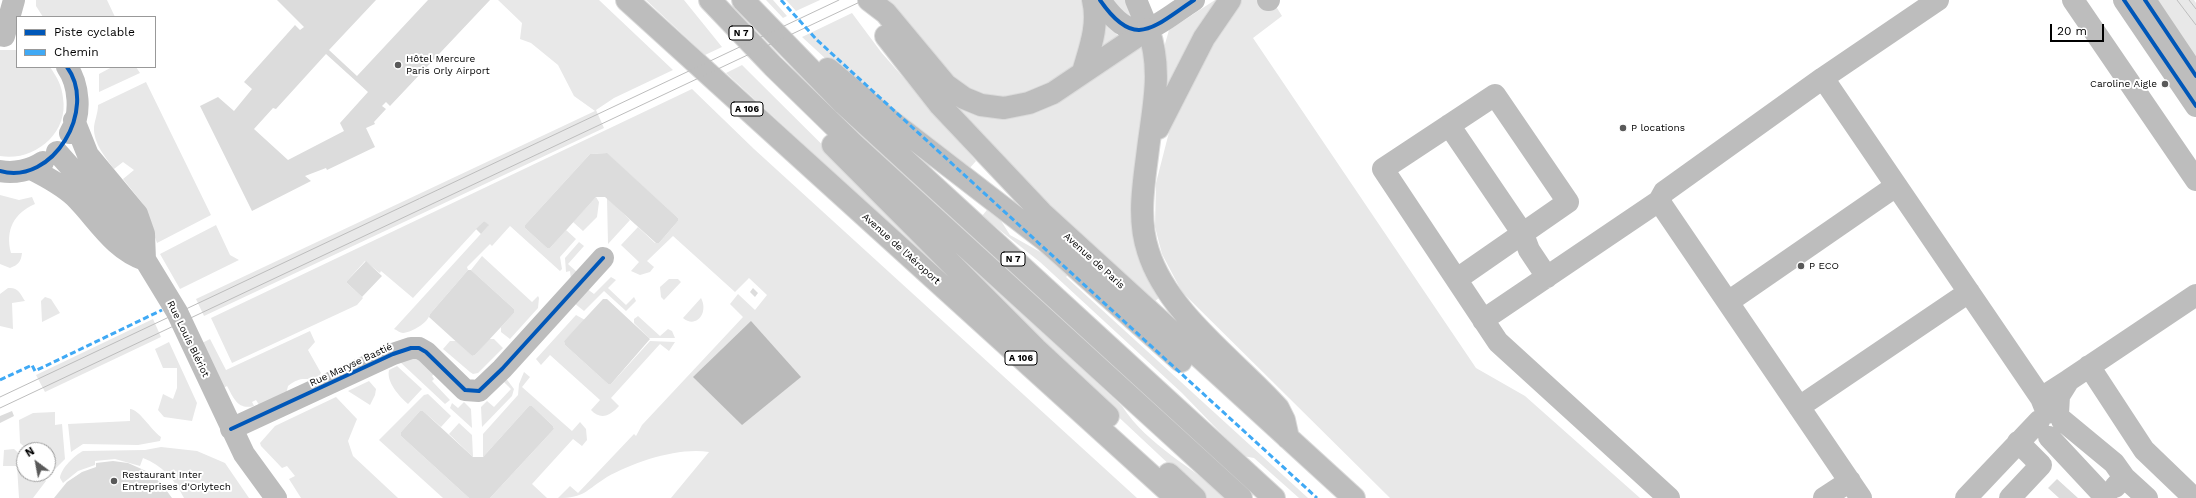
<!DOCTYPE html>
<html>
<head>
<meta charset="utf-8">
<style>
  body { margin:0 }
  #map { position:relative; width:2196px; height:498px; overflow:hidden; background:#fff; font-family:"Work Sans",sans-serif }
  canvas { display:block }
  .legend { position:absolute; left:16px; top:16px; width:140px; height:52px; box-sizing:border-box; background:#fff; border:1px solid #999; margin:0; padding:5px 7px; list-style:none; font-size:12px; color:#000 }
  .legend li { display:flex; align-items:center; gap:8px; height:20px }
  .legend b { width:20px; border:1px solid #999 }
  .north { position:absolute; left:16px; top:442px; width:40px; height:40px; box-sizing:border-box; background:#fff; border:1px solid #999; border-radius:50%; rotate:328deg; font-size:11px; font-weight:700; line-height:16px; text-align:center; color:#000 }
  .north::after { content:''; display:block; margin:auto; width:14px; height:18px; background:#595959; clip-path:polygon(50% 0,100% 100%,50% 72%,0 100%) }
  .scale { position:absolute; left:2050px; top:24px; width:54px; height:18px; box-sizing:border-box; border:2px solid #000; border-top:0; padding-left:5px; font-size:12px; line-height:14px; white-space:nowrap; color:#000; -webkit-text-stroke:3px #fff; paint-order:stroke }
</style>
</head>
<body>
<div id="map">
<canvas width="2196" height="498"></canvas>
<ul class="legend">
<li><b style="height:5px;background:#0057b8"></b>Piste cyclable</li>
<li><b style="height:5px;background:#3fa9f5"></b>Chemin</li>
</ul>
<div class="north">N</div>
<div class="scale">20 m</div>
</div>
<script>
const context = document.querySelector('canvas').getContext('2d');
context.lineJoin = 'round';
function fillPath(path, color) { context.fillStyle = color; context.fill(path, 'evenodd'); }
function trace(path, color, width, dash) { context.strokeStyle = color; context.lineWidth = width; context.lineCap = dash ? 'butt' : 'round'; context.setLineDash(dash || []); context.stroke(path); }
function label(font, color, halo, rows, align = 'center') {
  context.font = font + ' "Work Sans",sans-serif'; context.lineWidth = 4; context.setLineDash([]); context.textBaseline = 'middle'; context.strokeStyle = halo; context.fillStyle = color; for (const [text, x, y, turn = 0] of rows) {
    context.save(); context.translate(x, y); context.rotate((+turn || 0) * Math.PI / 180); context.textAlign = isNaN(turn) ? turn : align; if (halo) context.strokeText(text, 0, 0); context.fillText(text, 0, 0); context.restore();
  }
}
const green = new Path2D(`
  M36 0H107L115 17H43L36 6Z
  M498 0H599L673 70 614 98 596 110 604 128 204 316 196 299 595 111 574 96 558 65 531 43 520 39 522 23Z
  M646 0H684L722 47 705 55Z
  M766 0H773L787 16 783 18Z
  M786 0H820L796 11Z
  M885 0H1087L1090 17 1078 62 1062 81 1026 100 974 94 947 75Z
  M1107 0H1127L1136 21Z
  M1215 0H1223L1169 87 1167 86 1165 44 1169 30Z
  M1240 0H1272L1282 16 1253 38 1476 368 1525 396 1640 498H1390L1182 292 1162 254 1155 227 1156 183 1177 101Z
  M2153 0H2194L2196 3V63Z
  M852 13 881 52 976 161 968 170 839 71 802 37Z
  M1103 17 1118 36 1101 49Z
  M1140 46 1145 50 1147 82 1138 151 1161 296 1154 302 1059 215 947 98 996 113Z
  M0 50H17V67H50C57 77 62 86 63 98 69 134 33 162 0 156Z
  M742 65 898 220 924 255 726 73Z
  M112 67H136L140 73 99 92V74Z
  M146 82 211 215 157 243 143 204 123 179 134 170 123 162 114 169C106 158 93 143 94 127 95 119 98 113 98 105Z
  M692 89 754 149 1137 498H671L709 452C678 447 634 462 607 477 586 490 585 498 558 498L570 486 578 493 634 434 636 436 642 425 743 317 730 304 738 294 755 310 767 295 749 278 735 292 673 236 647 261 654 267 650 272 640 275 631 271 639 262 621 245 638 227 655 243H659L678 221V218L606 153 590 154 525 225V228L547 248H550L566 230 576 239 560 257 562 269 560 271 510 226 492 246 490 244 467 267 468 270 430 314C428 323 412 332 403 333 400 333 397 330 394 329L488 226 484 221 413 298 381 271 380 273 365 261 346 282 363 298 357 305 232 363 211 318Z
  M0 195 19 200 32 197 35 204C14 213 5 230 11 253H22C21 262 18 265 10 268L0 264Z
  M596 197 599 202 597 217 583 231 573 222Z
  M607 198 630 220 608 244Z
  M991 205 1010 235 1042 253 1027 231 1074 269 1066 277 1308 498H1299L1254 458 1243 456 1182 393 1040 262 982 216Z
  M216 225 230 255 239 260 180 289 160 254Z
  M579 242 584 246 568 264 577 272 571 280 570 271 566 272 565 258Z
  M482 256 532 302 538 296 539 298 538 308 510 339 501 332V327L514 313V309L471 270Z
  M978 270 1122 406C1148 446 1193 467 1227 498H1205L999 305 973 276Z
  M611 277 616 280 608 288 626 305 634 297 636 301 626 311 604 291 584 311 574 303 586 288 594 294Z
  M669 279H678L681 282 664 300 661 297 660 287Z
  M8 288C18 287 20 293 25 301L12 303 13 329 0 326V294Z
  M45 297 51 299 60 313 42 322 41 301Z
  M701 298C709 313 696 329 683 318Z
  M576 315 585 320 564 341 565 345 608 384H611L650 341 675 342 669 351 660 344 611 398 619 406C611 415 601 421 591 410L600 400 550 355 541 365 536 359Z
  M638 316 660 336 668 329 672 331 675 338H649L634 323V319Z
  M153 319 161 337 45 392 36 375Z
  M310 331 315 342 308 350 321 373 316 380C303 379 300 377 288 386L286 394 261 408 256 400 252 402 254 406C238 410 234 399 227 386L223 388 202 343 210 339 226 370Z
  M489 339H494L503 348 478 373 473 374 470 372 443 349 450 341H456L472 356 475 355Z
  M169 342 197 403 192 421 164 417 158 410 163 394 173 399 177 388V368H163L155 349Z
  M415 355 436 372 432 376 434 379 432 381 450 400 445 404 399 361Z
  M397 366 422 389 408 404C400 397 386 382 389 370Z
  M524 372 530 377 522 387 572 431 580 422 586 429 587 440 582 446 573 439 532 484 547 498H490L554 429 553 426 532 406H529L483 457V434L518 395 519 384Z
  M505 377 514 389 512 396 482 427 481 407 487 401 494 407 511 389 502 380Z
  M369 381 376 389 375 395 370 405 348 391Z
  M428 394 451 416 441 427 423 411H420L401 432V436L469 498H443L379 440 424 395Z
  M336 397 357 419 348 441 353 456 398 498H301L289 479 295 476 287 466 282 468 261 446 260 443 275 426Z
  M464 402 471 409 472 428 450 408 452 403 458 408Z
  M130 409C139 409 151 430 161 437L160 441 138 445 83 444 71 452 68 424 130 421Z
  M55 412V425L62 424 65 459 54 470 48 468V450H28L20 443 19 420 33 413Z
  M459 423 472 435 473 457 449 434Z
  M161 447 197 451 225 463 249 498H184C175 480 162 465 143 458L140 466 115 459 95 461V465L78 471 63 483 60 478C61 468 75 455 83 451L145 450Z
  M14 449 24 458V474H41L46 481 33 498H19L17 466H3L4 450Z`);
const water = new Path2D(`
  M751 321 801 377 742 425 693 377Z`);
const building = new Path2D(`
  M277 0H376L329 50 357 76 428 0H490L390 106 386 102 382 106 386 109 374 122 375 124 366 128 375 147 327 170 326 168 305 176 311 181 252 211 200 106 218 97 234 111 252 89 244 82 295 25 300 30 304 27ZM326 54 368 92 340 123 344 131 288 160 254 129 273 108 276 109Z
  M607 153 678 218V221L659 243H656L605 197H596L550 248H547L525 228V225L590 154Z
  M484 221 489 225 481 234 476 229Z
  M366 261 382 276 362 297 346 282Z
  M468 270H471L514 309V313L475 355 472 356 429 317 430 314Z
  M753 288 758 293 755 297 750 292Z
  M603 299H607L650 339 611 384H608L565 345 564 341Z
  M529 406H532L553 426 554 429 490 498H469L401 436V432L420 411H423L473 457H483Z
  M12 411 14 416 0 423V416Z
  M113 461 128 463 146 471 161 483 172 498H54L67 482 82 472 96 467V463Z
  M2057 479 2078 498H2059L2048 488Z`);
const minor = new Path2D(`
  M1100 0C1135 51 1153 27 1194 0
  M1136 0 1148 29
  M1268 0H1269
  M2073 0 2196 180
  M2124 0 2196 106
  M2145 0 2196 76
  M4 36 14 0
  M67 67C79 84 82 115 70 133
  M1823 78 2041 398 2047 413
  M1449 125 1523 234 1529 250 1547 277
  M57 152 119 222 141 253 177 312 244 454 276 498
  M31 169C47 177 62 185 75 197 98 220 113 249 145 260L144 234 137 214 88 155 74 120
  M0 171C14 174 31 170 43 162
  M1659 201 1861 498
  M1457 279 1568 202 1495 95 1383 169 1498 342 1669 498
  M1728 302 1896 186
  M1483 320 1659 201 1664 192 1823 78 1938 0
  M2089 366 2144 450 2194 498
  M2069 380 2196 295
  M2041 398 2069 380 2059 396 2058 414
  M1799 407 1969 292
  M2062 420 2114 463 2124 477
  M231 429 393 354 411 348H419L426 352 465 390 479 391 502 369 603 258
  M2049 437 2106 498
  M2115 487 2124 477 2147 498
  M1824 498 1850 481
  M1966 498 2039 421
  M2010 498 2041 465 2018 442`);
const highway = new Path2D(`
  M627 0 1176 498
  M710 0 773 66 853 144 1241 498
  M743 0 844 104 1274 498
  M869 0 886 13 946 85 964 98 981 105 1004 108 1029 103 1053 93 1148 29C1163 69 1153 108 1148 149 1144 182 1137 218 1148 251 1167 313 1236 361 1278 408L1284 420 1288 438
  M886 36 940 105 1042 213 1354 498
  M828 69 878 111 1045 240 1181 361
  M1083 72C1090 48 1099 25 1093 0
  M1158 128 1204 38 1230 0
  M833 145 1036 349 1108 416
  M1169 474 1195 498`);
const tram = new Path2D(`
  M2177 0 2196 25
  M2189 0 2196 9
  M0 397 839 0
  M0 408 864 0`);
const quiet = new Path2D(`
  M781 0 817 40 1317 498
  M0 380 32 365 35 371 162 310`);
const cycleway = new Path2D(`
  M1100 0C1135 51 1153 27 1194 0
  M2124 0 2196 106
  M2145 0 2196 76
  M0 171C53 186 98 109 67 67
  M231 429 393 354 411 348H419L426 352 465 390 479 391 502 369 603 258`);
const markers = [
  [398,65,4,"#595959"],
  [2165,84,4,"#595959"],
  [1623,128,4,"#595959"],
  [1801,266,4,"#595959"],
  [114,481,4,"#595959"]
];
const shields = [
  [741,33,24],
  [747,109,32],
  [1013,259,24],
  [1021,358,32]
];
const shieldNames = [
  ["N 7",741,33],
  ["A 106",747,109],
  ["N 7",1013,259],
  ["A 106",1021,358]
];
const poiNames = [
  ["Hôtel Mercure",406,59],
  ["Paris Orly Airport",406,71],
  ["Caroline Aigle",2157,84,"right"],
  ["P locations",1631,128],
  ["P ECO",1809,266],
  ["Restaurant Inter",122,475],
  ["Entreprises d'Orlytech",122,487]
];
const streetNames = [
  ["Avenue de l'Aéroport",901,249,42],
  ["Avenue de Paris",1094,261,42],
  ["Rue Louis Blériot",188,339,64],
  ["Rue Maryse Bastié",351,365,-25]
];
fillPath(green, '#e8e8e8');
fillPath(water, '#bababa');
fillPath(building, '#dcdcdc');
trace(highway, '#dbdbdb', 24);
trace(minor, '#bdbdbd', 22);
trace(highway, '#bdbdbd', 22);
trace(tram, '#bdbdbd', 1);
trace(quiet, '#3fa9f5', 3, [6, 3]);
trace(cycleway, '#0057b8', 4);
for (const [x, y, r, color] of markers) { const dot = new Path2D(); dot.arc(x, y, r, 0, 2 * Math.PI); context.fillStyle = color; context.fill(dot); trace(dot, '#fff', 1.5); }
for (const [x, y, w] of shields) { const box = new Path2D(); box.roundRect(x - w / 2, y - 7, w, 14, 3); context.fillStyle = '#fff'; context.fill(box); trace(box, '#000', 1); }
label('bold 9px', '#000', null, shieldNames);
label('10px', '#000', '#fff', poiNames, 'left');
label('10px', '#000', '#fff', streetNames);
</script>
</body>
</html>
